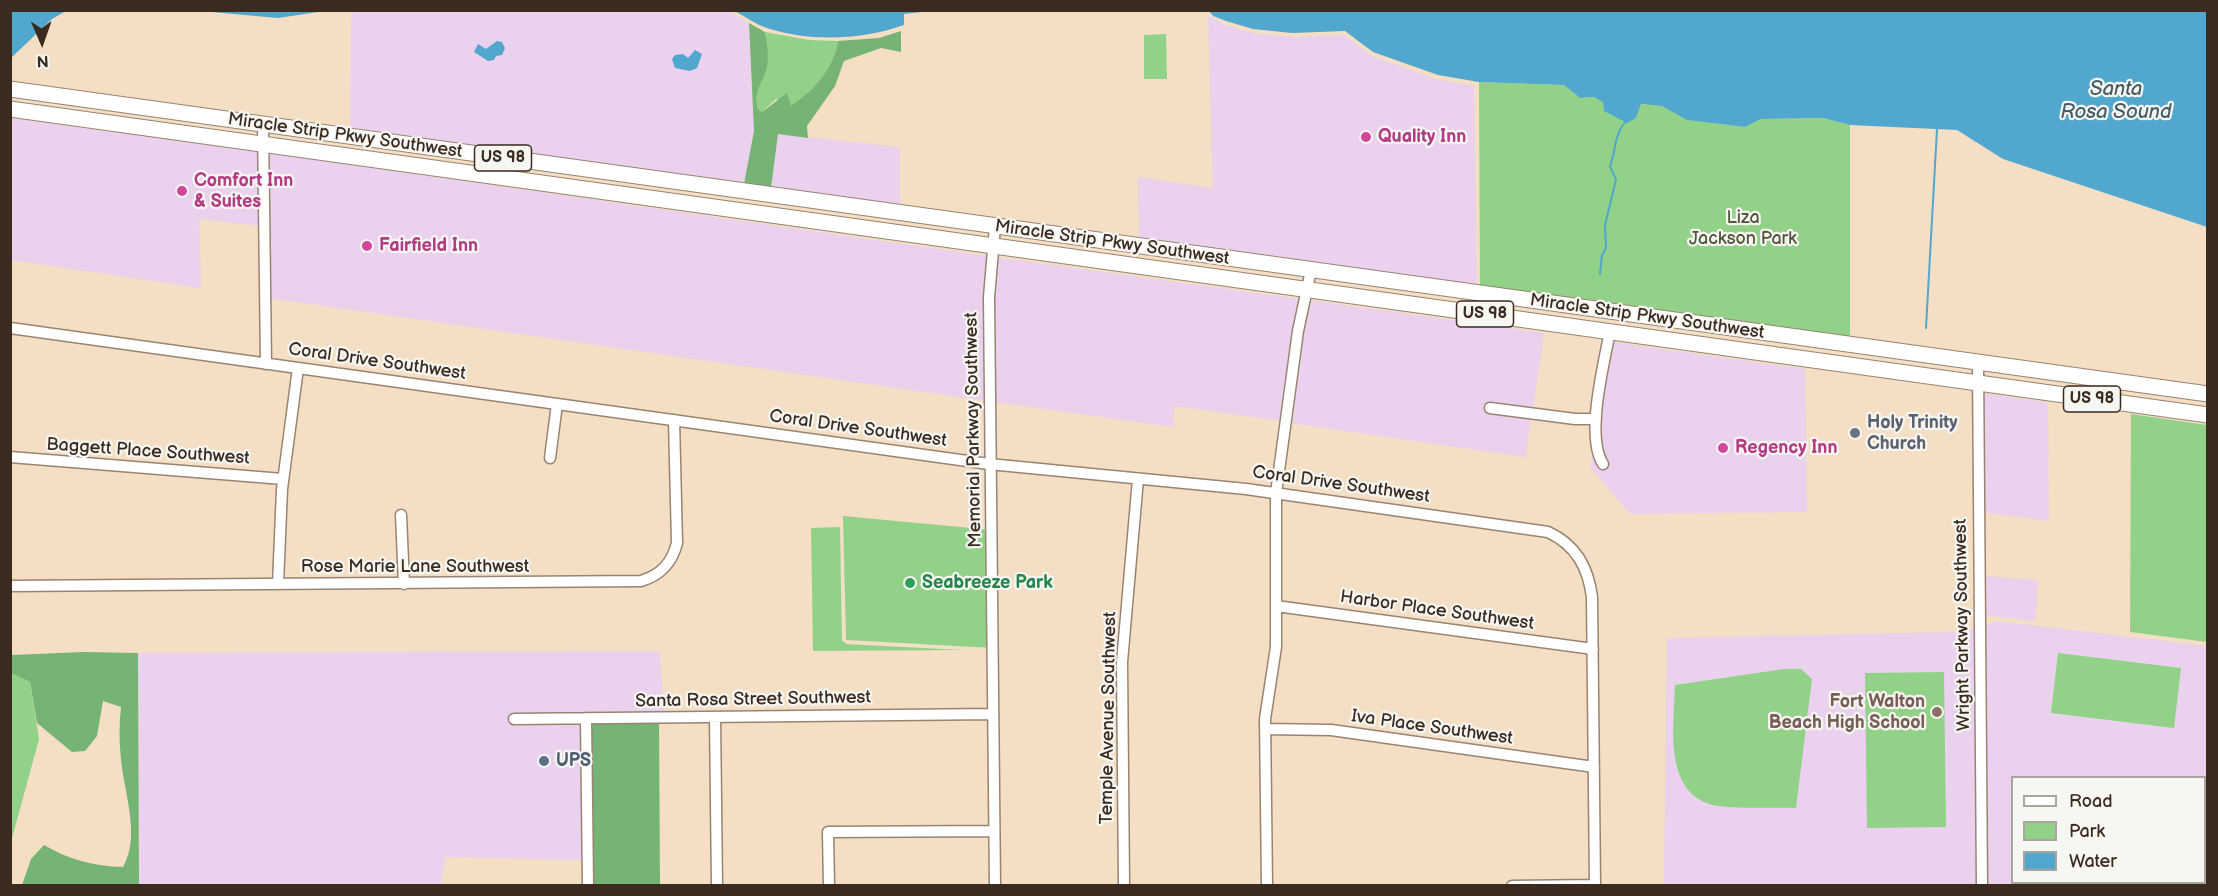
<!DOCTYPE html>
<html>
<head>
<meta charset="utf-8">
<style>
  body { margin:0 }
  #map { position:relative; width:2218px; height:896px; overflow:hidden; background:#f4dec4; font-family:"Balsamiq Sans",sans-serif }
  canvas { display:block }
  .frame { position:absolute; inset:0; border:12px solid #3b2a1e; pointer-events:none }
  .legend { position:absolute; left:2011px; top:776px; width:195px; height:108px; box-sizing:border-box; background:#f6f6f2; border:2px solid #aba49d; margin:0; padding:8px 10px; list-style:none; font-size:18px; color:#3b2a1e }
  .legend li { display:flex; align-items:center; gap:12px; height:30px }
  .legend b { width:30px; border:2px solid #aba49d }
  .north { position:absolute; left:12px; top:12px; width:60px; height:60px; -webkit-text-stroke:4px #f6f6f2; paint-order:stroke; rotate:178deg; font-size:16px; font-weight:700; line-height:24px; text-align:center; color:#3b2a1e }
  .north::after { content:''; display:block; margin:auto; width:21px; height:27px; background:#3b2a1e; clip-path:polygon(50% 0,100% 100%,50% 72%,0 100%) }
</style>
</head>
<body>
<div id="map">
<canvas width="2218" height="896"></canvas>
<div class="frame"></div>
<ul class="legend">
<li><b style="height:8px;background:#fff"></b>Road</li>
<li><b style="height:16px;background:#92d288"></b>Park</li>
<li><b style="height:16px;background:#51a7cd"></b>Water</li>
</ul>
<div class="north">N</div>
</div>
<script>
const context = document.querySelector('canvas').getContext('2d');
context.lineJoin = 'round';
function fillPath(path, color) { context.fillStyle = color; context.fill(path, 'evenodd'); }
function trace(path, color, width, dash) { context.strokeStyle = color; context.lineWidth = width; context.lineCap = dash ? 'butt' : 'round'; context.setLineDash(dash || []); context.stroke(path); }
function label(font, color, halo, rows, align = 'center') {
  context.font = font + ' "Balsamiq Sans",sans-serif'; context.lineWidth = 4.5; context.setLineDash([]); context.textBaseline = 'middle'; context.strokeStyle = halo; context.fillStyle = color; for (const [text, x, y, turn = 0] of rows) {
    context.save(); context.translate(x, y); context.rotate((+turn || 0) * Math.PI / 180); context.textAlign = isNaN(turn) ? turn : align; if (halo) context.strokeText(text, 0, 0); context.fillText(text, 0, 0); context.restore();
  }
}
const built = new Path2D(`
  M726 10 749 23 754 131 744 184 350 129 351 11Z
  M1208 15 1225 25 1253 33 1292 37 1344 35 1372 56 1436 79 1474 86 1477 285 1139 239 1138 177 1213 188Z
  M11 118 259 152 260 226 199 219 201 288 11 260Z
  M778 134 900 147V206L771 188Z
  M267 153 987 256V401L269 298Z
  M995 257 1301 299 1282 421 1174 406 1173 427 995 402Z
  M1309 300 1544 333 1533 409 1486 403V412L1531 418 1526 457 1290 423Z
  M1612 342 1805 369 1807 512 1630 514 1590 467 1594 447 1596 462 1602 471 1609 465 1602 453 1601 404Z
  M1981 393 2048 402 2049 521 1982 512Z
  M1983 576 2038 580 2035 621 1984 615Z
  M1997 621 2207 646V885L1664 886 1667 638 1959 632ZM2012 778H2204V882H2012Z
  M659 651 665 713 509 715 510 724 582 723 583 860 445 857 441 885H139L138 653Z`);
const green = new Path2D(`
  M765 32 809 40 838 41C834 70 813 91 791 107L776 99 762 112 758 109C754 94 758 89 763 76 769 63 767 46 765 32Z
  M1166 34 1167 79H1144V35Z
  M1479 82 1564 85 1580 98 1594 97 1636 118 1640 104 1662 106 1688 120 1745 127 1761 119 1823 118 1850 125V346L1480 293Z
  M2131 414 2207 425V642L2130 632Z
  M843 516 992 530 993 648 846 640Z
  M840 527 842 640 846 644 962 650 813 651 811 528Z
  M2058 653 2181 668 2174 728 2051 713Z
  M1784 669H1801L1812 679 1796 808C1771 807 1743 809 1718 806 1662 797 1674 725 1675 685Z
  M1944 672 1946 827 1867 828 1865 673Z
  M11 673 30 682 39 739 11 842Z`);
const forest = new Path2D(`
  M749 23 765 32C767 43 769 55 767 67 763 83 753 90 758 109L762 112 787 93 791 106C813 91 834 69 838 41L879 38 901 31V52L881 48 844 61 835 86 807 126 808 138 778 134 771 188 744 184 754 131Z
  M84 652 138 653 139 885H22L31 859 44 845C70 860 93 866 123 867 141 836 124 793 121 759 119 742 119 725 121 707L103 701 97 736 85 751 72 752 37 723 30 682 11 673V655Z
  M659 722 660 885H592L590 723Z`);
const water = new Path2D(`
  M11 10H66V11L52 19 11 58Z
  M200 11V10L325 11 278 18Z
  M734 11V10L931 11 904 14V25C862 40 810 42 767 28 756 25 745 16 734 11Z
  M1209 11H2207V227L2003 159 1957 130 1850 125 1823 118 1761 119 1745 127 1687 120 1662 106 1641 104 1636 118 1627 123 1604 111 1603 102 1594 97 1580 98 1564 85 1479 82 1438 75 1373 52 1345 31 1292 33 1253 29 1226 21 1213 16Z
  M497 41 502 42 505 48 502 55 496 56 494 60 488 61 474 52 478 44 486 49Z
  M695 50 702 54 697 68 690 71 675 68 672 59 675 55 683 54 688 58Z`);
const stream = new Path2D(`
  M1600 274 1602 255 1606 248 1605 225 1616 180 1610 166C1616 150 1614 136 1625 122
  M1926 328 1937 129`);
const minor = new Path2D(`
  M263 124 266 364
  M10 328 989 464 1246 489 1548 532C1576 545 1588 567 1592 597L1595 886
  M1978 364 1982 886
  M1490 408 1575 419H1596
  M10 457 283 479
  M550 458 557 404
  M1603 464C1585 436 1604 364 1610 331
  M401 515 404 584
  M278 584 282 489 298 368
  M10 586 641 581C661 575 672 563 677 543L674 420
  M1276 606 1593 649
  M715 717 717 886
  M586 718 588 886
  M514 719 993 714
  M1265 729 1331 730 1594 767
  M829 886 828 832 994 831
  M995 886 989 297 995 227
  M1124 886 1122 662 1138 479
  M1267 886 1265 719 1276 647V493L1298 331 1311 270
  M1512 886 1595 885`);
const highway = new Path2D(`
  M10 89 2208 394
  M10 109 2208 415`);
const markers = [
  [1366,137,6,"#d1479c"],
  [182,191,6,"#d1479c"],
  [367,246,6,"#d1479c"],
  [1855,433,6,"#6b7280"],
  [1723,448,6,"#d1479c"],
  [910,583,6,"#2e9e5b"],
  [1937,712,6,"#8d6e63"],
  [544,761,6,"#5c6f8a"]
];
const shields = [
  [503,158,57],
  [1485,314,57],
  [2092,399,57]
];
const shieldNames = [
  ["US 98",503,158],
  ["US 98",1485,314],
  ["US 98",2092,399]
];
const streetNames = [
  ["Miracle Strip Pkwy Southwest",345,136,8],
  ["Miracle Strip Pkwy Southwest",1112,243,8],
  ["Miracle Strip Pkwy Southwest",1647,317,8],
  ["Coral Drive Southwest",377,362,8],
  ["Coral Drive Southwest",858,429,8],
  ["Memorial Parkway Southwest",974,430,-91],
  ["Baggett Place Southwest",148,452,4],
  ["Coral Drive Southwest",1341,485,8],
  ["Rose Marie Lane Southwest",415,567],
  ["Harbor Place Southwest",1437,611,8],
  ["Wright Parkway Southwest",1963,625,-91],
  ["Santa Rosa Street Southwest",753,700,-1],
  ["Temple Avenue Southwest",1109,718,-89],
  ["Iva Place Southwest",1432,728,8]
];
const hotelNames = [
  ["Quality Inn",1378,137],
  ["Comfort Inn",194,181],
  ["& Suites",194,202],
  ["Fairfield Inn",379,246],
  ["Regency Inn",1735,448]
];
const parkNames = [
  ["Liza",1743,218],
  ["Jackson Park",1743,239]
];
const worshipNames = [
  ["Holy Trinity",1867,423],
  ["Church",1867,444]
];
const leisureNames = [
  ["Seabreeze Park",922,583]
];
const educationNames = [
  ["Fort Walton",1925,702],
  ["Beach High School",1925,723]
];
const serviceNames = [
  ["UPS",556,761]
];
const waterNames = [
  ["Santa",2116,90],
  ["Rosa Sound",2116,113]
];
fillPath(built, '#ead1ed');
fillPath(green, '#92d288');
fillPath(forest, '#75b474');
fillPath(water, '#51a7cd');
trace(stream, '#51a7cd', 2);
trace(minor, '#988471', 13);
trace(highway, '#988471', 17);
trace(minor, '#fff', 10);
trace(highway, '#fff', 15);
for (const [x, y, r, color] of markers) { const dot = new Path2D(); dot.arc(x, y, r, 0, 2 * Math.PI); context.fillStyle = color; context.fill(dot); trace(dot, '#f6f6f2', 2); }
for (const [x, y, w] of shields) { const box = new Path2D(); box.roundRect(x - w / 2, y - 13, w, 26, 4.5); context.fillStyle = '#f6f6f2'; context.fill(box); trace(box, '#3b2a1e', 1.5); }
label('bold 16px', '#3b2a1e', null, shieldNames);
label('18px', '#3b2a1e', '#f6f6f2', streetNames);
label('bold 18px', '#b23c85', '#f6f6f2', hotelNames, 'left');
label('18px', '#515438', '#f6f6f2', parkNames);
label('bold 18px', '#5b616d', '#f6f6f2', worshipNames, 'left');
label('bold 18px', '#27864d', '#f6f6f2', leisureNames, 'left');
label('bold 18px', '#785e54', '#f6f6f2', educationNames, 'right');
label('bold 18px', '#4e5e75', '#f6f6f2', serviceNames, 'left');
label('italic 20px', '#445c64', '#f6f6f2', waterNames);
</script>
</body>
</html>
